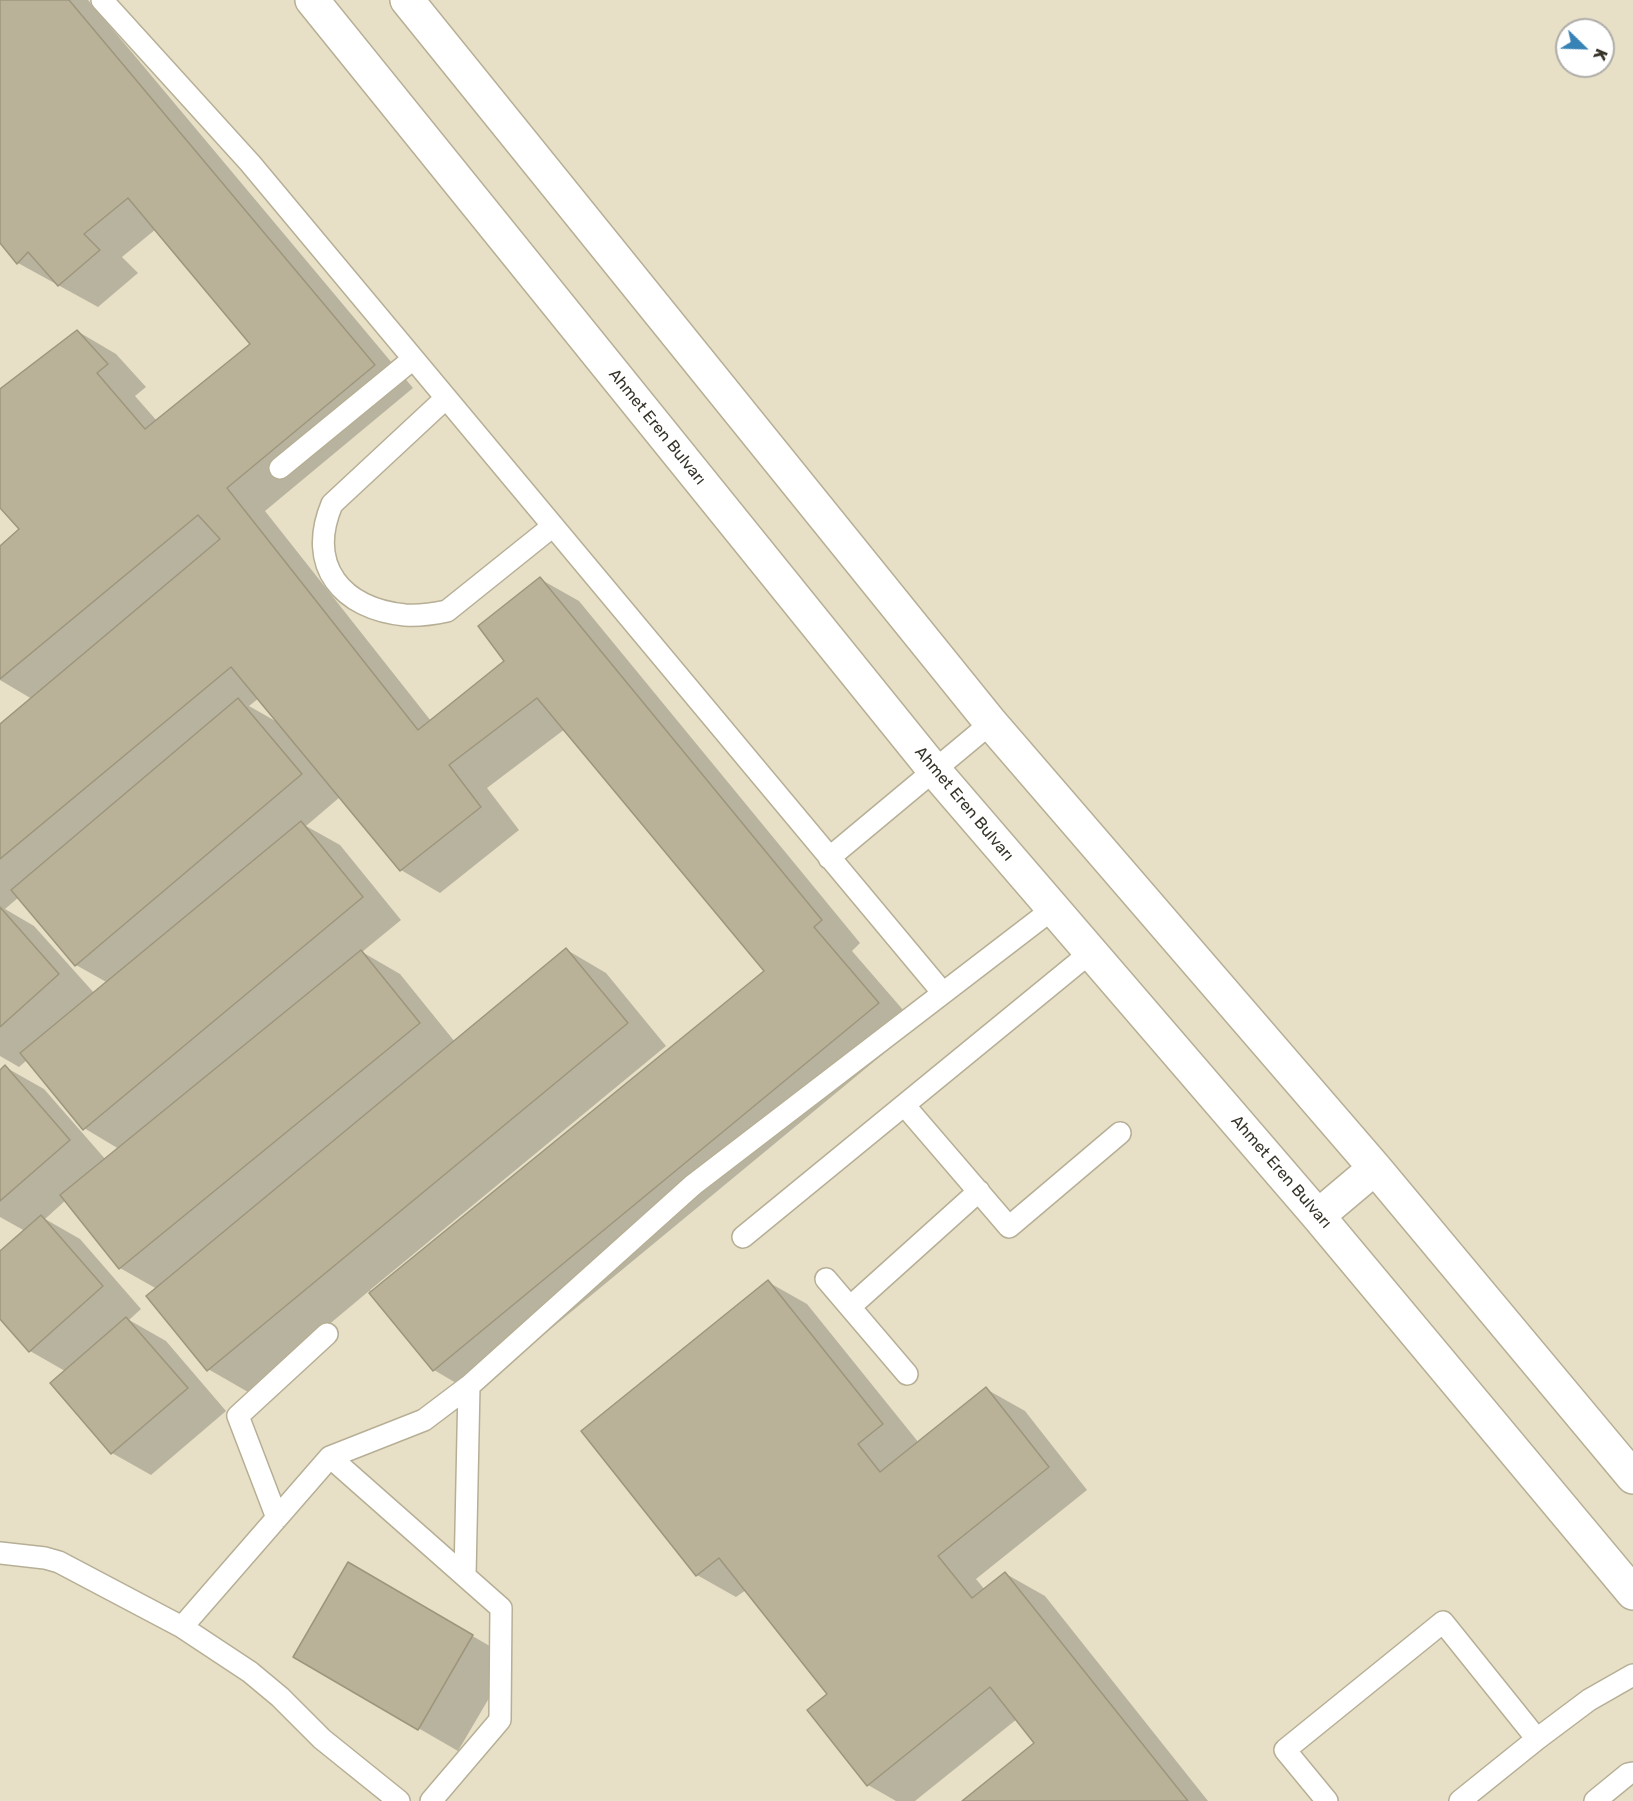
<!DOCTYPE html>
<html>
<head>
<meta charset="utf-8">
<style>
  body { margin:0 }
  #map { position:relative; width:1633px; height:1801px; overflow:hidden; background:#e7e0c6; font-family:Rubik,sans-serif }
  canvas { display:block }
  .north { position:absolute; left:1555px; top:18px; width:60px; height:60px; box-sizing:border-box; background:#fff; border:2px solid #afada9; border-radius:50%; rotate:113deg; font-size:16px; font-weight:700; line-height:24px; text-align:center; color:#363329 }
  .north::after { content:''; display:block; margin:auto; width:21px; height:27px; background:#3883b6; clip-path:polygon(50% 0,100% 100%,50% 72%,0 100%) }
</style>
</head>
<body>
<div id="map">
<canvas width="1633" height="1801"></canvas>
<div class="north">K</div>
</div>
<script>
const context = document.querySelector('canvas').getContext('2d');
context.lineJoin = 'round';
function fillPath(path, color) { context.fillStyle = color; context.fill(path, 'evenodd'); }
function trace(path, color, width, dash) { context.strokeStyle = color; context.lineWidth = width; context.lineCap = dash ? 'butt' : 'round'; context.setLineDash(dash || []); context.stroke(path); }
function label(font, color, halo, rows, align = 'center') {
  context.font = font + ' Rubik,sans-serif'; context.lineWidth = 4.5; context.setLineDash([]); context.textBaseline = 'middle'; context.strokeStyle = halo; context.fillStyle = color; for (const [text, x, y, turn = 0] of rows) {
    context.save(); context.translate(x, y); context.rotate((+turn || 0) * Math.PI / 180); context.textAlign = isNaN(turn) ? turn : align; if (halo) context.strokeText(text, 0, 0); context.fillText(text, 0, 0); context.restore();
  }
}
const shadow = new Path2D(`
  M0 0H88L413 388 265 511 431 721 506 662 540 579 579 601 860 943 852 951 917 1026 473 1393 434 1370 369 1291 248 1392 208 1369 157 1289 120 1268 66 1200 45 1219 80 1239 141 1309 129 1320 166 1341 226 1411 151 1475 112 1453 65 1371 30 1351 0 1317V1253L25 1231 0 1217V1072L5 1067 44 1089 106 1160 119 1149 84 1128 27 1060 19 1067 0 1056V726L32 699 0 680V548L21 529 0 505V391L77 331 116 354 146 387 135 396 157 421 252 345 156 229 122 257 138 273 98 307 18 263 0 241ZM259 698 279 723 249 706ZM565 729 766 971 372 1293 370 1290 666 1046 606 973 567 950 455 1042 400 974 362 952 401 920 340 845 306 826 340 797 401 870 440 893 519 830 487 788ZM19 897 76 965 108 983 95 994 34 926 5 909Z
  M768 1282 807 1304 919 1443 986 1389 1025 1411 1087 1490 976 1579 985 1590 1006 1574 1045 1596 1208 1801H964L1036 1743 1017 1719 915 1801H896L868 1785 829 1695 746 1590 736 1597 697 1575 583 1431Z
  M349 1564 512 1659 458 1751 295 1657Z`);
const building = new Path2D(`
  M0 0H69L375 365 227 488 418 730 504 661 478 626 540 577 822 920 814 927 879 1003 433 1371 369 1293 764 971 537 698 449 765 481 807 400 871 231 667 0 859V724L220 539 198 515 0 679V546L19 529 0 508V389L77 330 108 364 97 373 145 429 250 344 128 198 84 234 100 250 58 286 28 252 17 264 0 243Z
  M238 698 302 774 75 966 11 890Z
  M301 821 363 897 83 1130 20 1053Z
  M0 907 59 974 0 1027Z
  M566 948 628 1023 207 1371 146 1296Z
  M361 950 420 1023 119 1269 60 1195Z
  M5 1065 70 1140 0 1201V1070Z
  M41 1215 103 1286 29 1352 0 1319V1251Z
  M768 1280 883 1424 858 1444 880 1472 986 1387 1049 1467 938 1556 972 1598 1005 1572 1188 1801H962L1034 1743 990 1687 867 1786 807 1710 827 1694 719 1558 696 1576 581 1431Z
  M126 1317 188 1388 111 1454 50 1383Z
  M348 1562 473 1635 418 1730 293 1657Z`);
const service = new Path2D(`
  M102 0 250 163 943 993
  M446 398 332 504C306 566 342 609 405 615 419 616 433 614 447 611L553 526
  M280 468 413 359
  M829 858 991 723
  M905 1106 1009 1227 1120 1133
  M743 1237 1091 952
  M826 1279 907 1374
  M850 1307 979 1191
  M330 1457 501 1608 500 1720 431 1801
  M277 1518 238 1416 327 1334
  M0 1553 45 1558 59 1562 182 1627 250 1672 280 1697 322 1739 399 1801
  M465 1576 469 1386 693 1185 1054 908
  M182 1627 330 1457 424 1420 469 1386
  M1327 1801 1285 1750 1443 1622 1537 1739
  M1460 1801 1537 1739 1589 1700 1633 1675
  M1595 1801 1628 1774 1633 1773`);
const secondary = new Path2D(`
  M312 0 934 770 1318 1216 1633 1593
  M407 0 991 723 1375 1168 1633 1477
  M1318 1216 1375 1168`);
const streetNames = [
  ["Ahmet Eren Bulvarı",657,427,51],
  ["Ahmet Eren Bulvarı",964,804,50],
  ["Ahmet Eren Bulvarı",1281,1172,49]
];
fillPath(shadow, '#0003');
fillPath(building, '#b9b299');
trace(building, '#9d967d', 1.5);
trace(service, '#b6af96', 24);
trace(secondary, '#b6af96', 36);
trace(service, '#fff', 21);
trace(secondary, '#fff', 33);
label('16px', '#363329', '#fff', streetNames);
</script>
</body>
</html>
